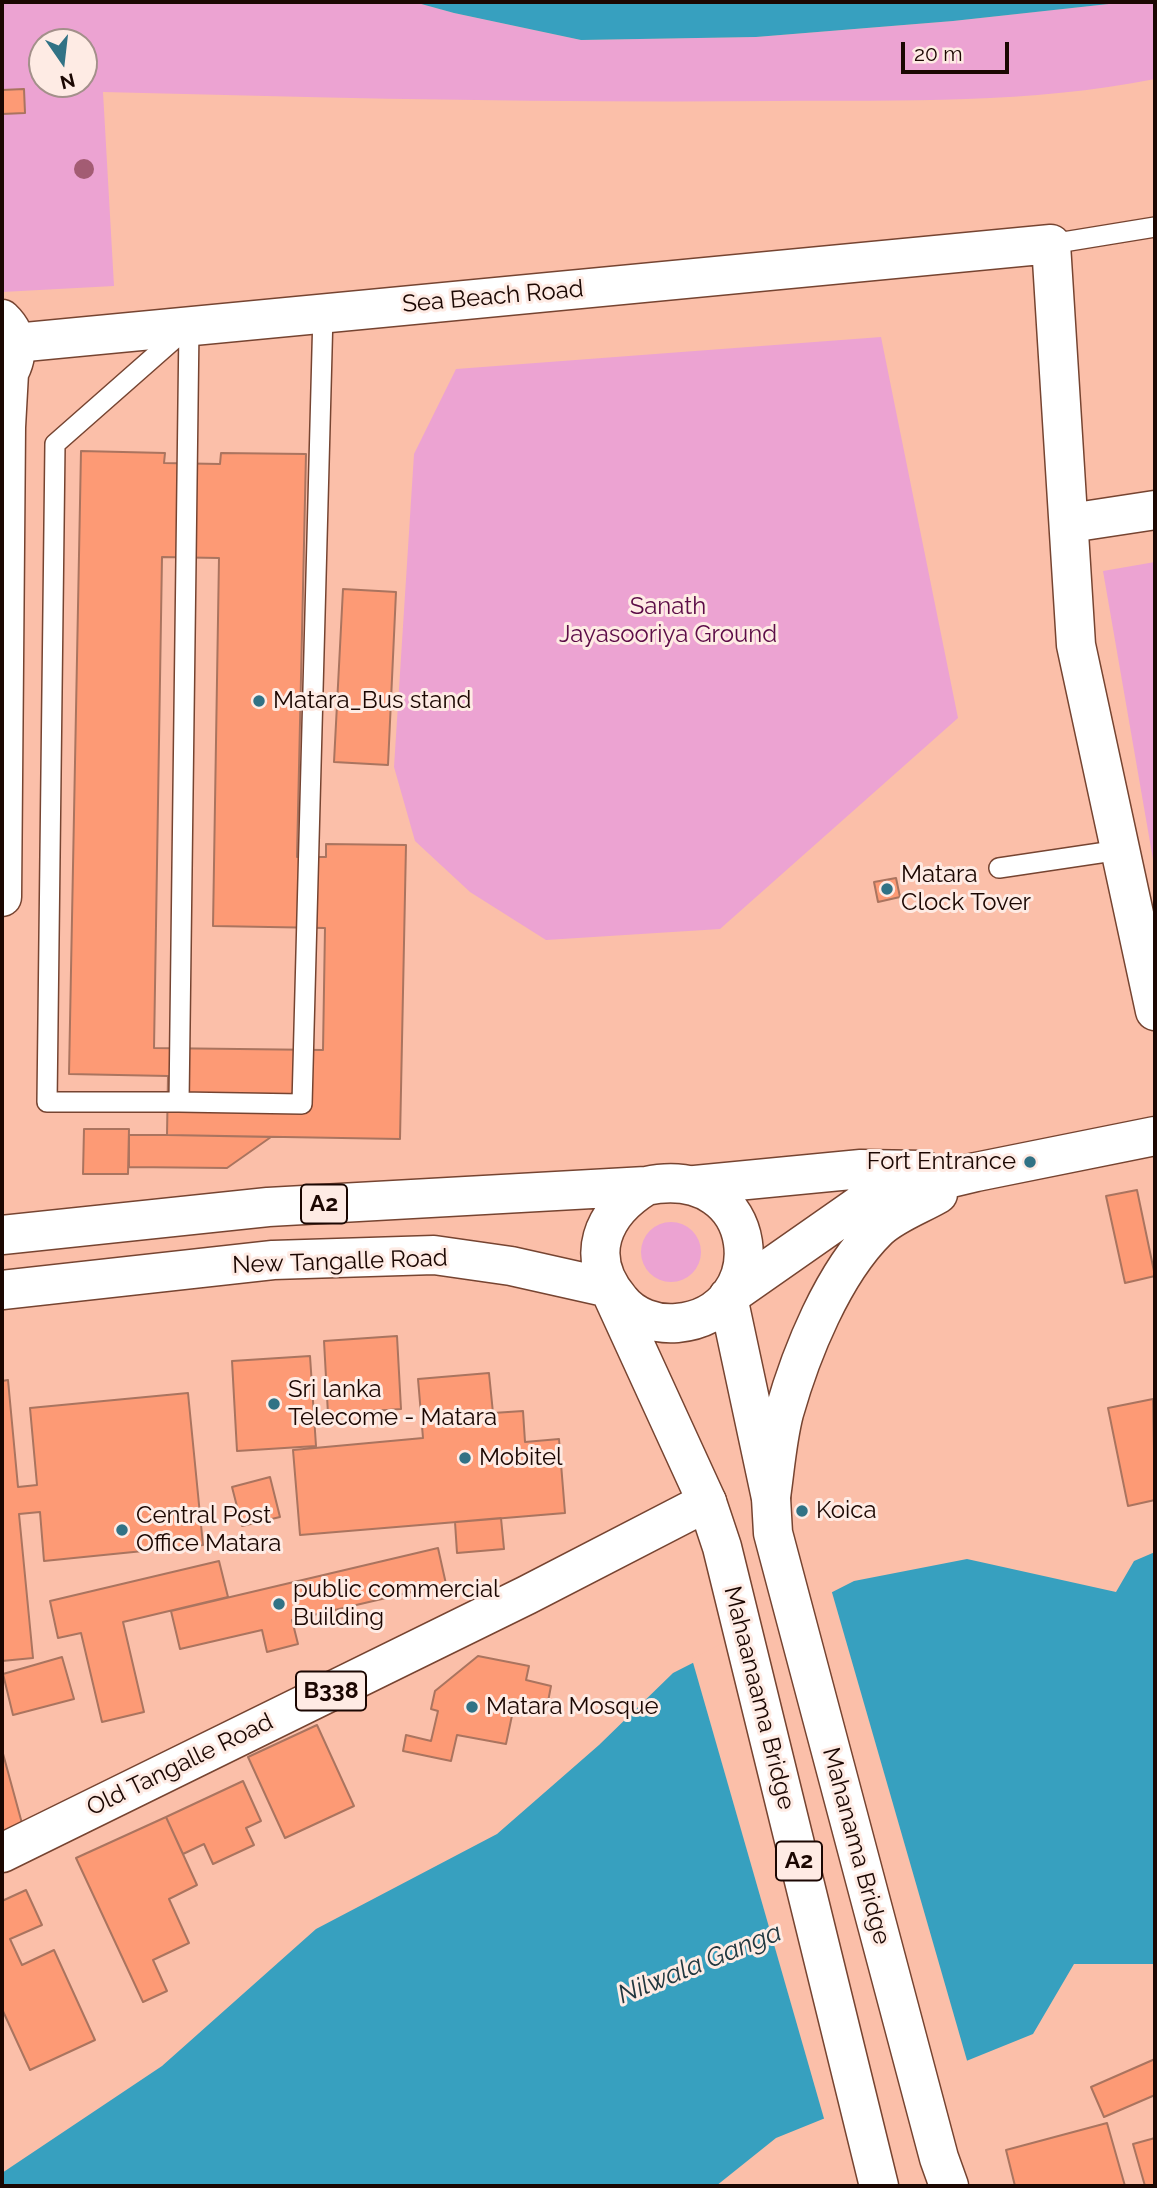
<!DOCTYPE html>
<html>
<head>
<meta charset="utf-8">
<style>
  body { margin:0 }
  #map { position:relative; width:1157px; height:2188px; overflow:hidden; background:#fbbfa9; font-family:Raleway,sans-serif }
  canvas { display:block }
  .frame { position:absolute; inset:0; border:4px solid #1b0702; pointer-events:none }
  .north { position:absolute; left:28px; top:28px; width:70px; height:70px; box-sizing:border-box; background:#feebe4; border:2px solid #a3908a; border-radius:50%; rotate:166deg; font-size:19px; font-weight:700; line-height:28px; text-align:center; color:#1b0702 }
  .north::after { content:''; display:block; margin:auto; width:24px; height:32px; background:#317285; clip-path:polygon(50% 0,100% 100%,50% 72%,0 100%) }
  .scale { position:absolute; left:901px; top:42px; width:108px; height:32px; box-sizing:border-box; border:4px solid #1b0702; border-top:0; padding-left:9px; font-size:21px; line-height:24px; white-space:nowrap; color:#1b0702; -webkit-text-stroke:5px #feebe4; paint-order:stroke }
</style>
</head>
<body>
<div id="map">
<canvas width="1157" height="2188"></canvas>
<div class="frame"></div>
<div class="north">N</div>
<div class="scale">20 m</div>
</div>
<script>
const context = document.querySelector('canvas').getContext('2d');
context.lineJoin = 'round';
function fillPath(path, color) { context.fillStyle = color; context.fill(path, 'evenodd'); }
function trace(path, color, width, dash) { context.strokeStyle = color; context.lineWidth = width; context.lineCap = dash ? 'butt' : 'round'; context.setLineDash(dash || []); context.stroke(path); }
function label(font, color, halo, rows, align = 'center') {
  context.font = font + ' Raleway,sans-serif'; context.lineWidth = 6; context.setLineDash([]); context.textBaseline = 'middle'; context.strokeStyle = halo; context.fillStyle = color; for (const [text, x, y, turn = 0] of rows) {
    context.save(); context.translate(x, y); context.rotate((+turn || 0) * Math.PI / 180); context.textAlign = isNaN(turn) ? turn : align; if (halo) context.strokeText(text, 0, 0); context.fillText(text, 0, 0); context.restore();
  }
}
const green = new Path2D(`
  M2 2H414L454 13 581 40 756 37 953 21 1126 2H1155V79C1031 104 902 100 776 101 551 103 328 98 103 92L114 286 2 292ZM42 42H84V84H42Z
  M881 337 958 718 720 929 546 940 470 892 415 841 394 767 414 454 456 369Z
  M1155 562V871L1103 571Z
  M641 1252a30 30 0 1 1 60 0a30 30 0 1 1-60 0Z`);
const water = new Path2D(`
  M414 2H1127L953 21 756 37 581 40 454 13Z
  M1155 1552V1964H1074L1033 2034 776 2138 716 2186H2V2173L162 2066 316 1929 497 1834 599 1745 673 1673 854 1581 967 1559 1116 1592 1134 1561Z`);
const pier = new Path2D(`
  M831 1589 968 2064 825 2122 692 1659Z`);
const building = new Path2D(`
  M24 89 25 113 2 114V90Z
  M81 451 165 453 164 463 220 464 221 453 306 454 297 857H326V844L406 845 400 1139 167 1135 168 1076 69 1074ZM162 557 219 558 213 926 325 928 323 1050 154 1048Z
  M343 589 396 592 388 765 334 762Z
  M896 878 900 897 878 902 874 882Z
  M84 1129H129L128 1174H83Z
  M129 1135H167L271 1137 227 1168 129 1167Z
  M1137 1190 1155 1276 1125 1283 1106 1196Z
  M397 1336 401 1409 328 1414 324 1341Z
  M310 1356 316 1446 237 1451 232 1361Z
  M489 1373 493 1413 523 1411 525 1442 559 1439 565 1513 300 1535 293 1450 423 1438 418 1379Z
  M8 1380 18 1487 37 1485 30 1408 188 1393 203 1545 44 1561 40 1512 19 1514 33 1658 2 1661V1381Z
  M1153 1399 1155 1500 1128 1506 1108 1408Z
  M270 1477 280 1517 242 1526 232 1487Z
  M501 1518 504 1549 457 1553 455 1522Z
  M438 1548 446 1584 292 1620 298 1644 267 1652 262 1630 180 1649 171 1611Z
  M219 1561 228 1597 123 1622 144 1712 102 1722 81 1633 58 1638 50 1601Z
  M478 1656 529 1666 526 1680 551 1686 546 1712 514 1706 506 1744 457 1735 451 1761 403 1751 406 1735 431 1741 438 1711 431 1709 435 1691Z
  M62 1657 74 1699 13 1715 3 1674Z
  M317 1725 354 1806 285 1838 248 1757Z
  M2 1750 23 1827 2 1833Z
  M243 1781 261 1821 246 1828 254 1845 213 1864 204 1844 183 1854 166 1817Z
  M166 1817 197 1885 169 1899 189 1943 153 1960 167 1991 143 2002 76 1858Z
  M26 1890 42 1925 10 1939 22 1965 54 1950 95 2040 30 2070 2 2009V1901Z
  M1155 2059V2095L1104 2117 1091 2087Z
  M1107 2123 1125 2186H1015L1006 2150Z
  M1155 2138V2186H1145L1133 2144Z`);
const service = new Path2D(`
  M1051 244 1155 227
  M189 326 179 1102H47L55 444Z
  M999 868 1120 850
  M179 1102 302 1104 323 313`);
const minor = new Path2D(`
  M1070 523 1155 510`);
const tertiary = new Path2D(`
  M15 343 1051 244 1076 645 1155 1011
  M695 1185 861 1169 924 1170
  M728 1297 871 1197 976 1172 1155 1136
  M771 1497C775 1470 777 1440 784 1413 801 1353 833 1273 878 1229 894 1214 919 1205 938 1194`);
const primary = new Path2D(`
  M2 319C22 338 18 363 2 383
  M2 897 6 427 9 373
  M2 1853 527 1595 707 1502`);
const trunk = new Path2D(`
  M2 1235 268 1207 646 1186C764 1162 776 1314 677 1323 656 1325 633 1317 620 1300 583 1257 602 1213 646 1186
  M2 1290 273 1260 434 1255 511 1266 609 1288 707 1502 722 1547 879 2186
  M728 1297 771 1498 773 1533 939 2158 949 2186`);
const trees = [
  [84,169]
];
const markers = [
  [259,701,7,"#317285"],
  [887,889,7,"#317285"],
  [1030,1162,7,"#317285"],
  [274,1404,7,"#317285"],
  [465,1458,7,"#317285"],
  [802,1511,7,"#317285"],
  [122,1530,7,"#317285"],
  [279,1604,7,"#317285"],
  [472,1707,7,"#317285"]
];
const shields = [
  [324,1204,46],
  [331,1691,70],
  [799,1861,46]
];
const shieldNames = [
  ["A2",324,1204],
  ["B338",331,1691],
  ["A2",799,1861]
];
const streetNames = [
  ["Sea Beach Road",493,297,-5],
  ["New Tangalle Road",340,1262,-2],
  ["Mahaanaama Bridge",759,1698,76],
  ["Old Tangalle Road",180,1765,-26],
  ["Mahanama Bridge",856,1846,75]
];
const parkNames = [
  ["Sanath",668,607],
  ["Jayasooriya Ground",668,635]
];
const poiNames = [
  ["Matara_Bus stand",273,701],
  ["Matara",901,875],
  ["Clock Tover",901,903],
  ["Fort Entrance",1016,1162,"right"],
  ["Sri lanka",288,1390],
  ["Telecome - Matara",288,1418],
  ["Mobitel",479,1458],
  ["Koica",816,1511],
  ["Central Post",136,1516],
  ["Office Matara",136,1544],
  ["public commercial",293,1590],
  ["Building",293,1618],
  ["Matara Mosque",486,1707]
];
const waterNames = [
  ["Nilwala Ganga",700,1964,-22]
];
fillPath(green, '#eca3d2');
fillPath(water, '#37a0bf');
fillPath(pier, '#fbbfa9');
fillPath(building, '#fd9a75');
trace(building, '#aa745f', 2);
trace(service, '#764431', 22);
trace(minor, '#764431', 41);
trace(tertiary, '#764431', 41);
trace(primary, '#764431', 41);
trace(trunk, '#764431', 41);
trace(service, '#fff', 19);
trace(minor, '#fff', 38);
trace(tertiary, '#fff', 38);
trace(primary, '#fff', 38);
trace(trunk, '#fff', 38);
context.fillStyle = '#a35c73';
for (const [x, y] of trees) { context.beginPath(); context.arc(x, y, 10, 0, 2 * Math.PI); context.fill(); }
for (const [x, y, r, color] of markers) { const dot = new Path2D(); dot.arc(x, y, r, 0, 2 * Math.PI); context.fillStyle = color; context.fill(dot); trace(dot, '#feebe4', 2.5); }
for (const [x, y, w] of shields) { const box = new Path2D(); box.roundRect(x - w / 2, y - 19.5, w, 39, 5); context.fillStyle = '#feebe4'; context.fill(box); trace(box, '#1b0702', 2); }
label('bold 23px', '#1b0702', null, shieldNames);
label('24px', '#1b0702', '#feebe4', streetNames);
label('24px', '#5b0b46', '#feebe4', parkNames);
label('24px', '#1b0702', '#feebe4', poiNames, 'left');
label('italic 26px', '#20373f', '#feebe4', waterNames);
</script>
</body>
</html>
